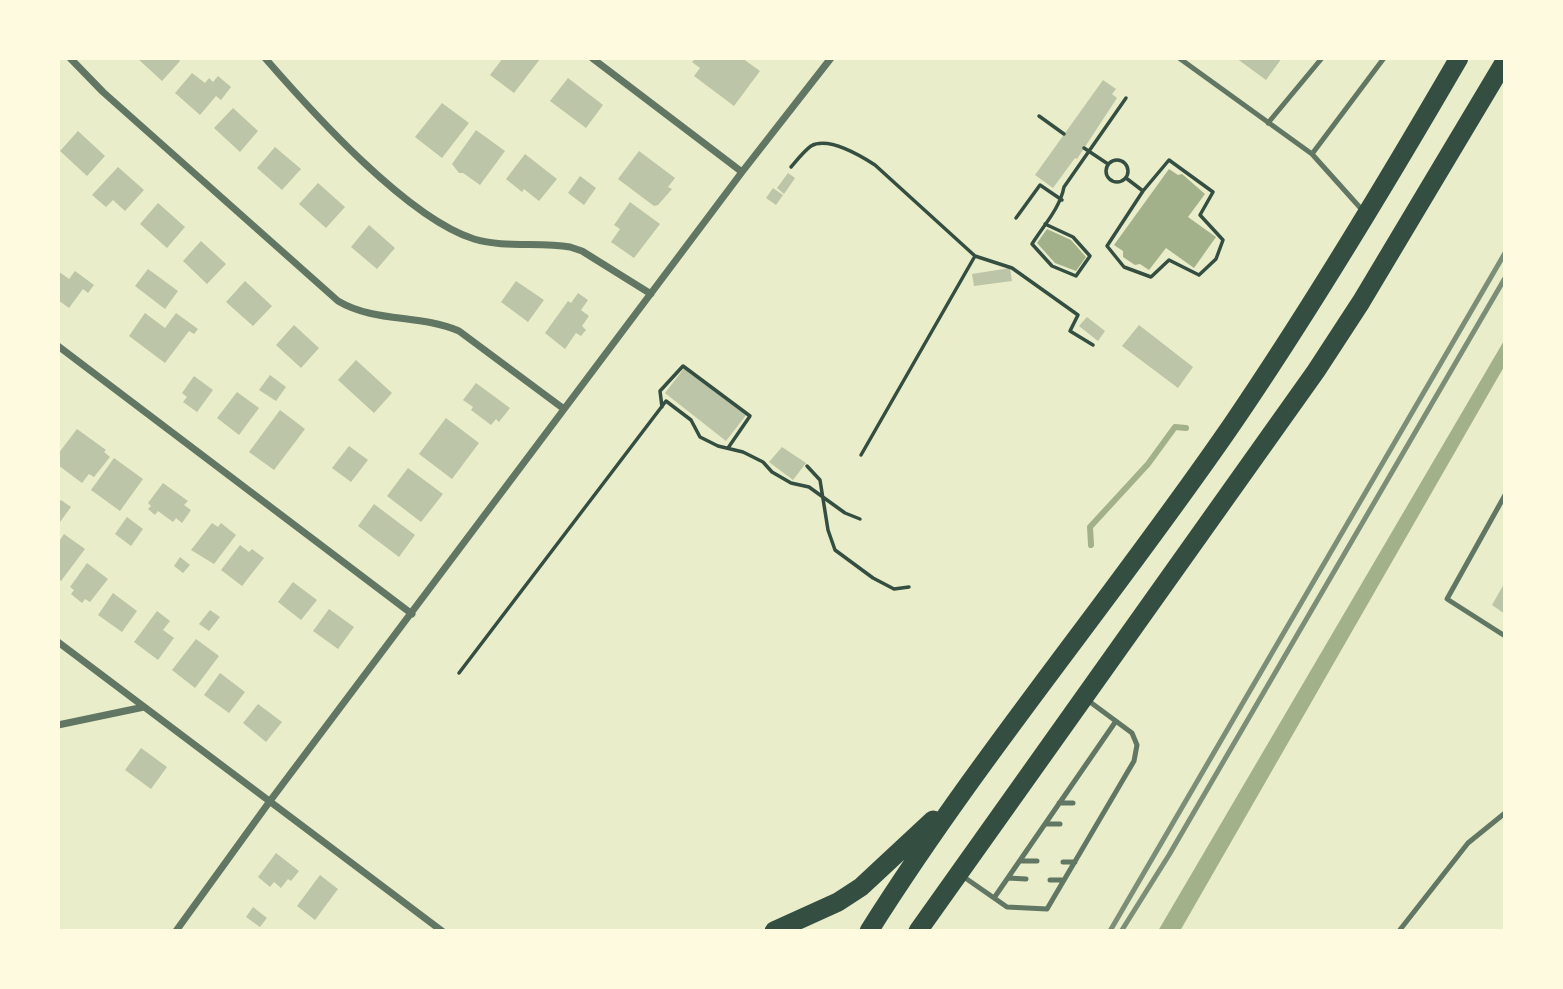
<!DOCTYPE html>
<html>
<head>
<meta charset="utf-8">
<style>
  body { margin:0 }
  #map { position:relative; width:1563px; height:989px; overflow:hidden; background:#e9edc9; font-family:Arial,sans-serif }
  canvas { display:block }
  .frame { position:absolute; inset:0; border:60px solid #fefae0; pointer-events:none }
</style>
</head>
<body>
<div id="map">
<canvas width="1563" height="989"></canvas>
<div class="frame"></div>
</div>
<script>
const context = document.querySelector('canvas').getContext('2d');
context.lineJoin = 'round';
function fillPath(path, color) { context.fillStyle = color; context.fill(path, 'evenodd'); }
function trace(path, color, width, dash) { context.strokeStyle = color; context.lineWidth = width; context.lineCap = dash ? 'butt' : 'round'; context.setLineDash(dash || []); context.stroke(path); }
const water = new Path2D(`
  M1169 169 1178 175 1182 174 1205 194 1188 217 1216 237 1194 268 1166 248 1149 270 1140 264 1135 265 1123 257V251L1114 245Z
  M1047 229 1071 240 1086 257 1076 271 1055 263 1037 243Z
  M1505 339V365L1180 931H1158Z`);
const stream = new Path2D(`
  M1091 545 1090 527 1148 464 1175 427 1186 428`);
const building = new Path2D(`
  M137 58H177L180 61 162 81Z
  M503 58 540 59 514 93 490 75Z
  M696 58H742L760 71 734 106 694 76 700 68 692 62Z
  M1236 58H1282L1266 80Z
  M192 73 205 83 209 78 213 82 218 76 231 87 221 100 216 96 200 115 175 93Z
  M568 78 603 105 586 128 550 101Z
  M1103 80 1116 89 1112 94 1117 98 1077 159 1075 158 1053 188 1035 175Z
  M442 103 469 123 442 158 415 137Z
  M233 108 258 131 240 152 214 128Z
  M476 130 505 151 480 185 463 173H459L452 164Z
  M78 131 105 156 87 176 60 151Z
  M275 147 301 169 282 190 257 168Z
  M639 151 675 178 668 187 672 189 658 205 654 206 618 179Z
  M525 154 557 179 539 201 524 189 522 192 506 179Z
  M118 167 144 190 125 211 113 200 106 207 92 195Z
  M788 173 795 178 784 194 777 188Z
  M580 176 596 188 584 205 568 193Z
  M318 183 345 207 326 228 299 204Z
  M773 188 783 195 776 205 766 198Z
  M630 202 660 224 634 258 611 242 620 229 614 225Z
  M158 203 185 227 167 248 140 224Z
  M369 225 395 248 377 269 351 247Z
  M201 241 226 264 207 284 183 261Z
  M1010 268 1012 281 974 286 972 274Z
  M148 269 178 291 165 309 135 286Z
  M58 271 69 279 75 271 94 285 88 293 83 289 69 308 58 300Z
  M245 281 272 306 253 326 226 302Z
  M516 281 544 300 528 322 501 302Z
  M578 293 588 300 581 310 589 316 582 326 586 330 581 336 576 333 565 349 545 333 568 301 571 303Z
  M145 313 165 328 176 313 198 329 194 334 189 331 165 363 129 336Z
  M1087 317 1105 331 1098 341 1079 326Z
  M294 325 319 348 301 368 276 345Z
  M1139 325 1193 367 1178 388 1122 346Z
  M356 360 392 393 374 413 338 380Z
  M685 367 747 414 726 441 665 393Z
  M270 375 286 387 276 401 259 390Z
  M194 376 213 390 197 412 183 402 187 397 182 393Z
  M476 383 510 408 499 422 496 419 491 425 471 410 473 407 463 400Z
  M237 392 259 408 239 435 217 418Z
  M280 410 305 429 274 470 249 452Z
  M446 418 479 443 452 479 419 454Z
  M77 429 106 450 104 452 110 457 94 477 89 474 82 483 58 465V454Z
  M349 446 368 460 351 482 332 468Z
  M782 447 806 463 793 480 769 462Z
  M114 458 143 479 120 511 91 490Z
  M408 468 443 494 421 522 387 496Z
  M163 483 188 501 184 505 191 510 182 523 176 518 173 522 158 511 155 515 148 509 151 506 148 503Z
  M61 500 71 507 60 522 58 503Z
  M374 504 415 535 399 557 358 526Z
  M127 517 143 529 131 546 115 534Z
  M212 523 218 527 221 523 236 535 214 564 191 550Z
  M64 534 85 549 61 581 58 579V543Z
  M240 545 249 552 252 549 264 558 242 586 221 570Z
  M180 557 190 565 183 573 174 566Z
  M87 563 108 579 90 602 85 599 82 603 71 594 74 590 70 587Z
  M293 582 317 600 301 620 278 602Z
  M1505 582V614L1492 605Z
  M113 593 137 611 122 632 98 615Z
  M329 609 354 627 338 649 313 631Z
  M210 610 220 617 209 631 199 624Z
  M157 611 170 621 163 630 174 638 158 660 134 642Z
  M196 639 219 656 195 688 172 670Z
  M220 673 245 692 229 713 204 695Z
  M258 704 282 722 266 742 243 723Z
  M141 748 167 767 151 789 125 770Z
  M276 853 299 871 291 881 288 879 281 888 274 882 270 887 258 877Z
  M320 875 338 889 315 920 297 906Z
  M253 907 267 918 260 927 246 917Z`);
const path = new Path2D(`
  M1039 116 1064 134
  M1084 148 1108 164
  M1106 171a11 11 0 1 1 22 0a11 11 0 1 1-22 0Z
  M791 167C797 160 804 151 811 146 829 136 861 156 875 165L975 256
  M1126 178 1143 191 1169 160 1213 192 1200 215 1223 240 1216 259 1199 275 1169 260 1151 277 1124 267 1107 246 1143 191
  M1016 218 1040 185 1062 200
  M1045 224 1073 237 1090 256 1076 276 1052 266 1032 244C1044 225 1060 208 1064 187L1126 98
  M662 407 660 391 683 366 750 416 728 448
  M861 455 975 256 1012 268 1078 315 1070 331 1093 345
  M807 466 820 480 828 530 835 550 873 578 894 589 909 587
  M459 673 666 401 691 420 700 437 718 446 743 452 763 462 772 472 791 483 809 487 845 513 860 519`);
const service = new Path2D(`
  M1179 58 1312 154 1384 58
  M1268 123 1322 58
  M1312 154 1364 212
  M1505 495 1447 599 1505 636
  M1059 803H1073
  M1045 824H1060
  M1020 861H1037
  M1063 862H1075
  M961 875 1007 907 1047 909 1134 761 1137 745 1132 733 1086 699
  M1008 878 1026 879
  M1050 880H1064
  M994 898 1116 721
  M1399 931 1468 843 1505 813`);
const minor = new Path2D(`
  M70 58 103 92 338 301C375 323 420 314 459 331L564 409
  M265 58C312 112 407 218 474 239 504 248 539 242 570 247L582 251 651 294
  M592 58 742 172
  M58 346 412 614
  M58 642 442 931
  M58 725 144 707
  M176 931 270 801 742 172 831 58`);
const trunk = new Path2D(`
  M774 931 838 902 861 887 933 820
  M869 931C980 755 1115 595 1233 423 1314 304 1387 182 1459 58
  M918 931 1316 371 1361 302 1505 61`);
const rail = new Path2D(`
  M1122 930 1169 855 1505 278
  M1110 931 1505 253`);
fillPath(water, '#a3b18a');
trace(stream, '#a3b18a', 6);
fillPath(building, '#bcc5a7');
trace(path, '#344e41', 3.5);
trace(service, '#617663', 5);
trace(minor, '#617663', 7);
trace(trunk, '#344e41', 19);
trace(rail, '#7c8e77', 5);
</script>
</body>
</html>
